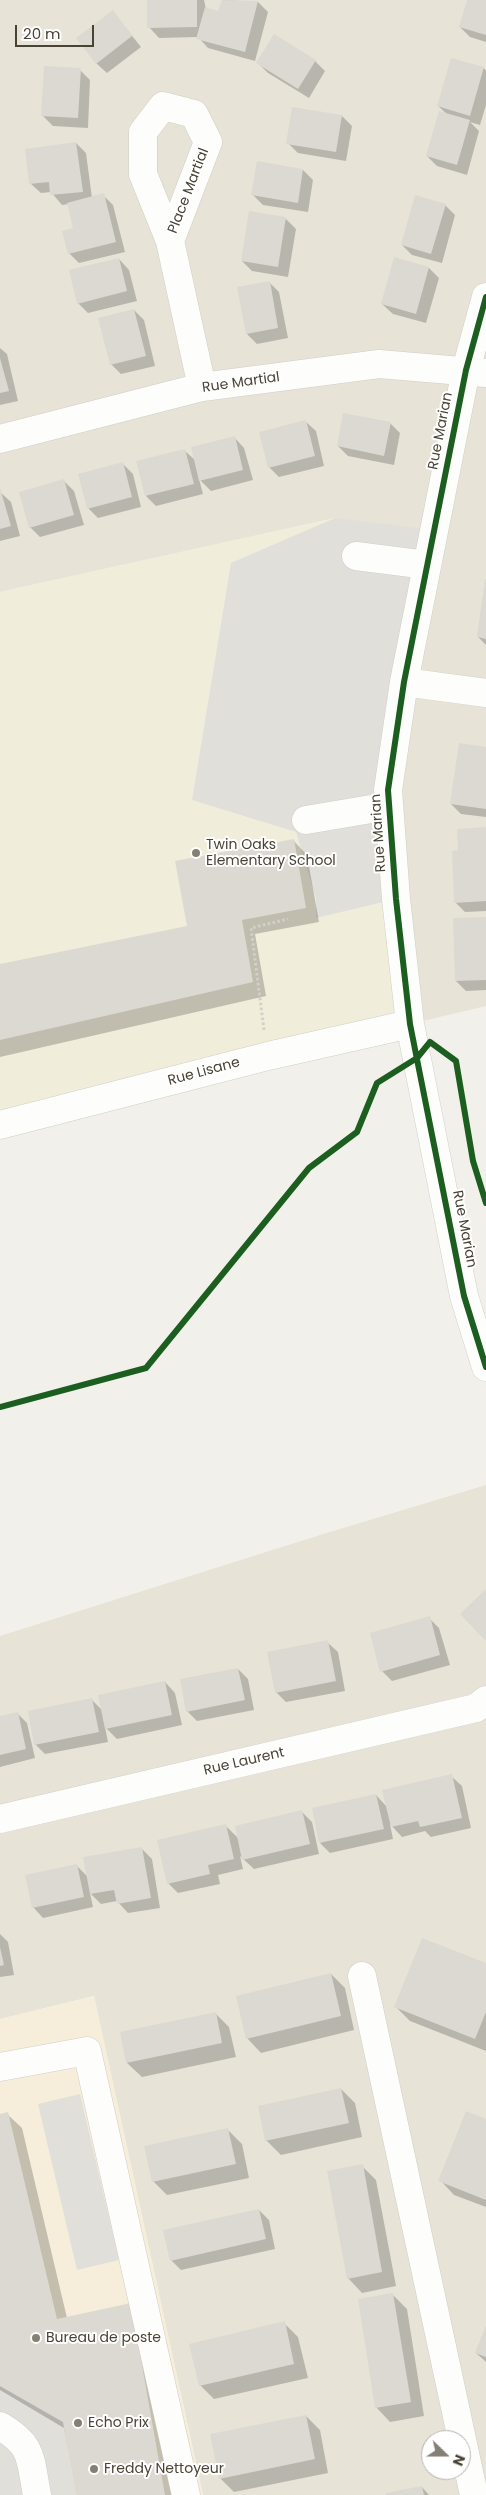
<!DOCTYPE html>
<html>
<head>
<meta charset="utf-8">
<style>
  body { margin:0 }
  #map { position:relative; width:486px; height:2495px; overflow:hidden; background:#f2f0ea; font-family:Poppins,sans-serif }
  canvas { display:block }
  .north { position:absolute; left:421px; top:2430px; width:50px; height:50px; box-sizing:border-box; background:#fff; border:1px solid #b6b4ae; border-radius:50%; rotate:112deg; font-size:14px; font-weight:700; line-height:20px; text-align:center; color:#494335 }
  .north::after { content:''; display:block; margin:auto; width:18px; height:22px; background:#848074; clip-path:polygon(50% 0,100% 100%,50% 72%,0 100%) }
  .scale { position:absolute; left:15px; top:25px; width:79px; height:22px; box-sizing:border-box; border:2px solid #494335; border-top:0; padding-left:6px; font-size:15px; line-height:18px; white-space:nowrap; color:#494335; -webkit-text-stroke:4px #fff; paint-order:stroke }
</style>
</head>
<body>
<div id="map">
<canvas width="486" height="2495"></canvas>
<div class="north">N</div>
<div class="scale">20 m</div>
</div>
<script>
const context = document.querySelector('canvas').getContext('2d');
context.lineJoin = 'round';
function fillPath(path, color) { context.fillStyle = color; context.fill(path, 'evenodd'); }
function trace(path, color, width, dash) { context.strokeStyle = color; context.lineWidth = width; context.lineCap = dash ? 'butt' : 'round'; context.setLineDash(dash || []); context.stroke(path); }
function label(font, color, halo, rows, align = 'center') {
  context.font = font + ' Poppins,sans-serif'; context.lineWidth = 4; context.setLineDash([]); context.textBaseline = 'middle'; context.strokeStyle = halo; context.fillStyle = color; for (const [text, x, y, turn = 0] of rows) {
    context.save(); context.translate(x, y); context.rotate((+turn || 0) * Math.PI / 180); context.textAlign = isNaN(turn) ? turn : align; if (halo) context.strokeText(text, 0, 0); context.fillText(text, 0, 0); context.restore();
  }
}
const residential = new Path2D(`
  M0 0H486V1006L410 1024 335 518 0 592Z
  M486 1485V2495H203L94 1996 0 2019V1636L320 1535ZM431 2440H461V2470H431Z`);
const commercial = new Path2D(`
  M94 1996 203 2495H0V2019Z`);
const education = new Path2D(`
  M335 518 388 790 410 1024 0 1125V592Z`);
const parking = new Path2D(`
  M335 518 434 530 404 682 396 899 316 918V899L296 832 192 800 231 563Z
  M80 2094 119 2260 77 2270 38 2104Z
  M0 2386 63 2422 76 2495H0Z`);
const shadow = new Path2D(`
  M148 0H204L206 9 219 13 223 0 258 2 268 12 255 61 208 48 198 37 159 38 149 27Z
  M468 0H486V42L470 37 460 27Z
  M113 12 141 47 107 73 96 63Z
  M275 36 315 61 325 71 309 98 268 73 258 63Z
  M484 68 486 71V105L480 125 470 122 479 131 467 175 437 166 427 156 448 115 438 106Z
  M80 70 90 80 88 128 53 126 43 116Z
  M342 116 352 126 346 161 298 153 288 143Z
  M76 143 86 153 92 198 103 195 113 205 125 252 79 263 69 253 74 229 69 204 62 205 51 192 41 193 30 183Z
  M303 170 313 180 308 212 263 205 253 195Z
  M445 205 455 215 442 263 412 255 402 245Z
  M286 219 296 229 288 277 252 271 242 261Z
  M119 259 129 270 137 301 88 313 78 303Z
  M429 268 439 278 426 323 393 314 382 304Z
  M269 282 279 292 288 338 257 344 247 334Z
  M134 310 144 320 155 366 121 374 111 364Z
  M0 348 7 354 18 401 0 405Z
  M305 421 316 431 324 466 279 477 269 467Z
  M390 423 400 433 394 465 348 456 338 446Z
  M234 437 244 448 253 480 211 491 199 479 203 494 156 506 146 496 184 450 196 461Z
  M123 464 133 474 141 507 98 518 88 508Z
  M64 481 74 491 84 525 40 537 30 527Z
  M0 492 11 502 20 536 0 541Z
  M486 580V645L478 637Z
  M486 748V817L461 814 451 804Z
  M486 829V911L465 912 455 902 460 851Z
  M293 840 307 855 319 922 255 934 266 996 0 1057V965L188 927Z
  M486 918V990L466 991 456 981Z
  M429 1618 439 1628 450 1665 392 1681 382 1671Z
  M327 1642 338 1652 345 1691 286 1702 276 1692Z
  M238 1669 248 1679 254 1710 197 1721 187 1711Z
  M165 1682 175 1693 182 1725 117 1739 105 1727 108 1742 45 1754 35 1744 92 1700 103 1711Z
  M17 1713 27 1723 35 1758 0 1767V1717Z
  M451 1776 462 1786 471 1828 431 1837 425 1831 402 1837 390 1824 393 1839 330 1853 320 1843 376 1795 387 1807Z
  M302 1812 312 1822 319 1854 254 1869 240 1856 243 1869 218 1875 220 1884 178 1893 168 1883 226 1826 239 1839Z
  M141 1848 152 1859 160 1908 128 1913 117 1901 101 1904 90 1893 93 1907 43 1918 33 1907 76 1865 88 1877Z
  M0 1934 8 1942 14 1975 0 1977Z
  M486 1964V2051L410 2021 396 2007Z
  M331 1974 345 1988 354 2030 261 2053 247 2038Z
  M215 2013 229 2027 236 2057 142 2077 127 2063 122 2033Z
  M341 2089 355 2103 362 2137 281 2155 266 2140Z
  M7 2114 22 2128 67 2318 131 2304 176 2495H77L64 2428 0 2390V2115Z
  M486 2120V2207L454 2195 440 2180Z
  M228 2130 242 2144 249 2178 167 2195 153 2181Z
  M362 2166 376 2180 396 2286 362 2293 348 2278Z
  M259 2210 269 2220 275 2249 181 2270 171 2260Z
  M393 2295 407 2309 424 2416 390 2422 376 2407Z
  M284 2323 298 2337 308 2378 214 2399 200 2385Z
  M486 2328V2362L476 2353Z
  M306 2416 320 2430 328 2473 234 2492 220 2478Z
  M422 2487 429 2495H388Z`);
const building = new Path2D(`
  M147 0H197V27L147 28Z
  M222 0 258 1 245 52 196 39 205 7 218 11Z
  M467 0H486V35L459 27Z
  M113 10 132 36 96 64 76 38Z
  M274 34 316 60 298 89 256 63Z
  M451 58 484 67 470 116 437 106Z
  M44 66 81 68 78 118 41 116Z
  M292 107 342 115 336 152 286 144Z
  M439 111 470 120 457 165 426 156Z
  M76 142 83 192 50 195 49 182 29 184 25 149Z
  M257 161 303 169 298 203 251 195Z
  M104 193 116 242 68 254 62 231 73 228 67 203Z
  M415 195 446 204 431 254 401 245Z
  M249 211 286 217 278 267 241 261Z
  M394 257 429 267 416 314 381 304Z
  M119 258 127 291 77 304 69 270Z
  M270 281 278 328 246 334 237 287Z
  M134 309 146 356 110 365 98 318Z
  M0 358 9 391 0 393Z
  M343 413 391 422 384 456 337 446Z
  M306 420 315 456 268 468 259 432Z
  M235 436 243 470 199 481 191 447Z
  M185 449 194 484 145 496 136 461Z
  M123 462 132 497 87 509 78 474Z
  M64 479 74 515 29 528 19 492Z
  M0 488 11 526 0 529Z
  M485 579H486V639L477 637Z
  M459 743 486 747V809L450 804Z
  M486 827V901L454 903 452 851 458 850 457 829Z
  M294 839 306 908 242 920 253 982 0 1040V964L187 926 175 861Z
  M486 917V980L455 981 453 918Z
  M486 1589V1639L485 1640 460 1614Z
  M430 1616 440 1655 380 1672 370 1633Z
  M328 1640 336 1681 275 1693 267 1652Z
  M238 1668 245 1700 186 1712 180 1679Z
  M165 1681 172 1715 105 1729 98 1695Z
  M92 1698 99 1732 34 1745 28 1711Z
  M18 1712 26 1749 0 1755V1716Z
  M452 1774 462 1818 420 1827 418 1821 391 1827 382 1790Z
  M376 1794 384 1829 319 1843 312 1808Z
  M302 1810 310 1844 242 1860 235 1826Z
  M226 1824 234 1859 208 1865 210 1874 167 1884 157 1840Z
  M142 1847 151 1898 117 1904 114 1890 90 1894 83 1857Z
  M77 1864 84 1897 32 1908 25 1875Z
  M422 1938 486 1963V2012L475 2039 394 2007Z
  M0 1947 4 1965 0 1966Z
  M331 1973 341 2016 246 2039 236 1996Z
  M216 2012 222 2043 126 2063 120 2032Z
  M341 2088 349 2123 265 2141 258 2106Z
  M466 2111 486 2119V2200L438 2181Z
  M8 2112 57 2319 131 2303 165 2495H76L63 2422 0 2386V2114Z
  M228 2128 236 2164 152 2182 144 2146Z
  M363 2164 382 2272 347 2279 327 2171Z
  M259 2209 266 2239 170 2261 163 2230Z
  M393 2293 411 2402 375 2408 358 2299Z
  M285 2321 294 2364 199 2386 189 2344Z
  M486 2325V2357L475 2353Z
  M306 2415 315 2459 219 2479 210 2434Z
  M422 2486 424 2495H386V2493Z`);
const path = new Path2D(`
  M264 1030 251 928 288 919`);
const minor = new Path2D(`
  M170 241 208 142 194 114 163 106 143 132V174L170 241 202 387
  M486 297 466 370 404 682 388 790 396 899 410 1024 464 1296 486 1367
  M0 439 202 387 379 364 486 373
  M356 556 427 565
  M404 682 486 693
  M306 820 389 806
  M0 1125 268 1056 410 1024
  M0 1819 476 1708 486 1700
  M362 1976 474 2495
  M0 2067 87 2051 186 2495
  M0 2426C34 2445 30 2460 37 2495`);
const cycleway = new Path2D(`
  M486 297 466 370 404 682 388 790 396 899 410 1024 464 1296 486 1367
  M0 1407 146 1368 309 1168 357 1132 377 1083 417 1058 430 1042 456 1061 473 1161 486 1203`);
const markers = [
  [196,853,5,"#848074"],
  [36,2338,5,"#848074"],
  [78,2423,5,"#848074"],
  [94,2469,5,"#848074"]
];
const streetNames = [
  ["Place Martial",189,191,-69],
  ["Rue Martial",241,383,-8],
  ["Rue Marian",441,431,-79],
  ["Rue Marian",379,833,-94],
  ["Rue Lisane",204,1072,-15],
  ["Rue Marian",464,1229,79],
  ["Rue Laurent",244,1762,-13]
];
const poiNames = [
  ["Twin Oaks",206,845],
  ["Elementary School",206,861],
  ["Bureau de poste",46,2338],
  ["Echo Prix",88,2423],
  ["Freddy Nettoyeur",104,2469]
];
fillPath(residential, '#e7e3d7');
fillPath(commercial, '#f6eedb');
fillPath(education, '#f1eddb');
fillPath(parking, '#e1dfda');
fillPath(shadow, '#0003');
fillPath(building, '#dcd9d2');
trace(minor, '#d0cec7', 29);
trace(path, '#d2d0c9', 3, [2.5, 2.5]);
trace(minor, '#fdfdfc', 28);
trace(cycleway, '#1b5e20', 6);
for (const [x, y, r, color] of markers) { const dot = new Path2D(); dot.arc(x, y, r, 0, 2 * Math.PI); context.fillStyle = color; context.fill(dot); trace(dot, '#fff', 2); }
label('14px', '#494335', '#fff', streetNames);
label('14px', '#494335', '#fff', poiNames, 'left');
</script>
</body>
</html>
